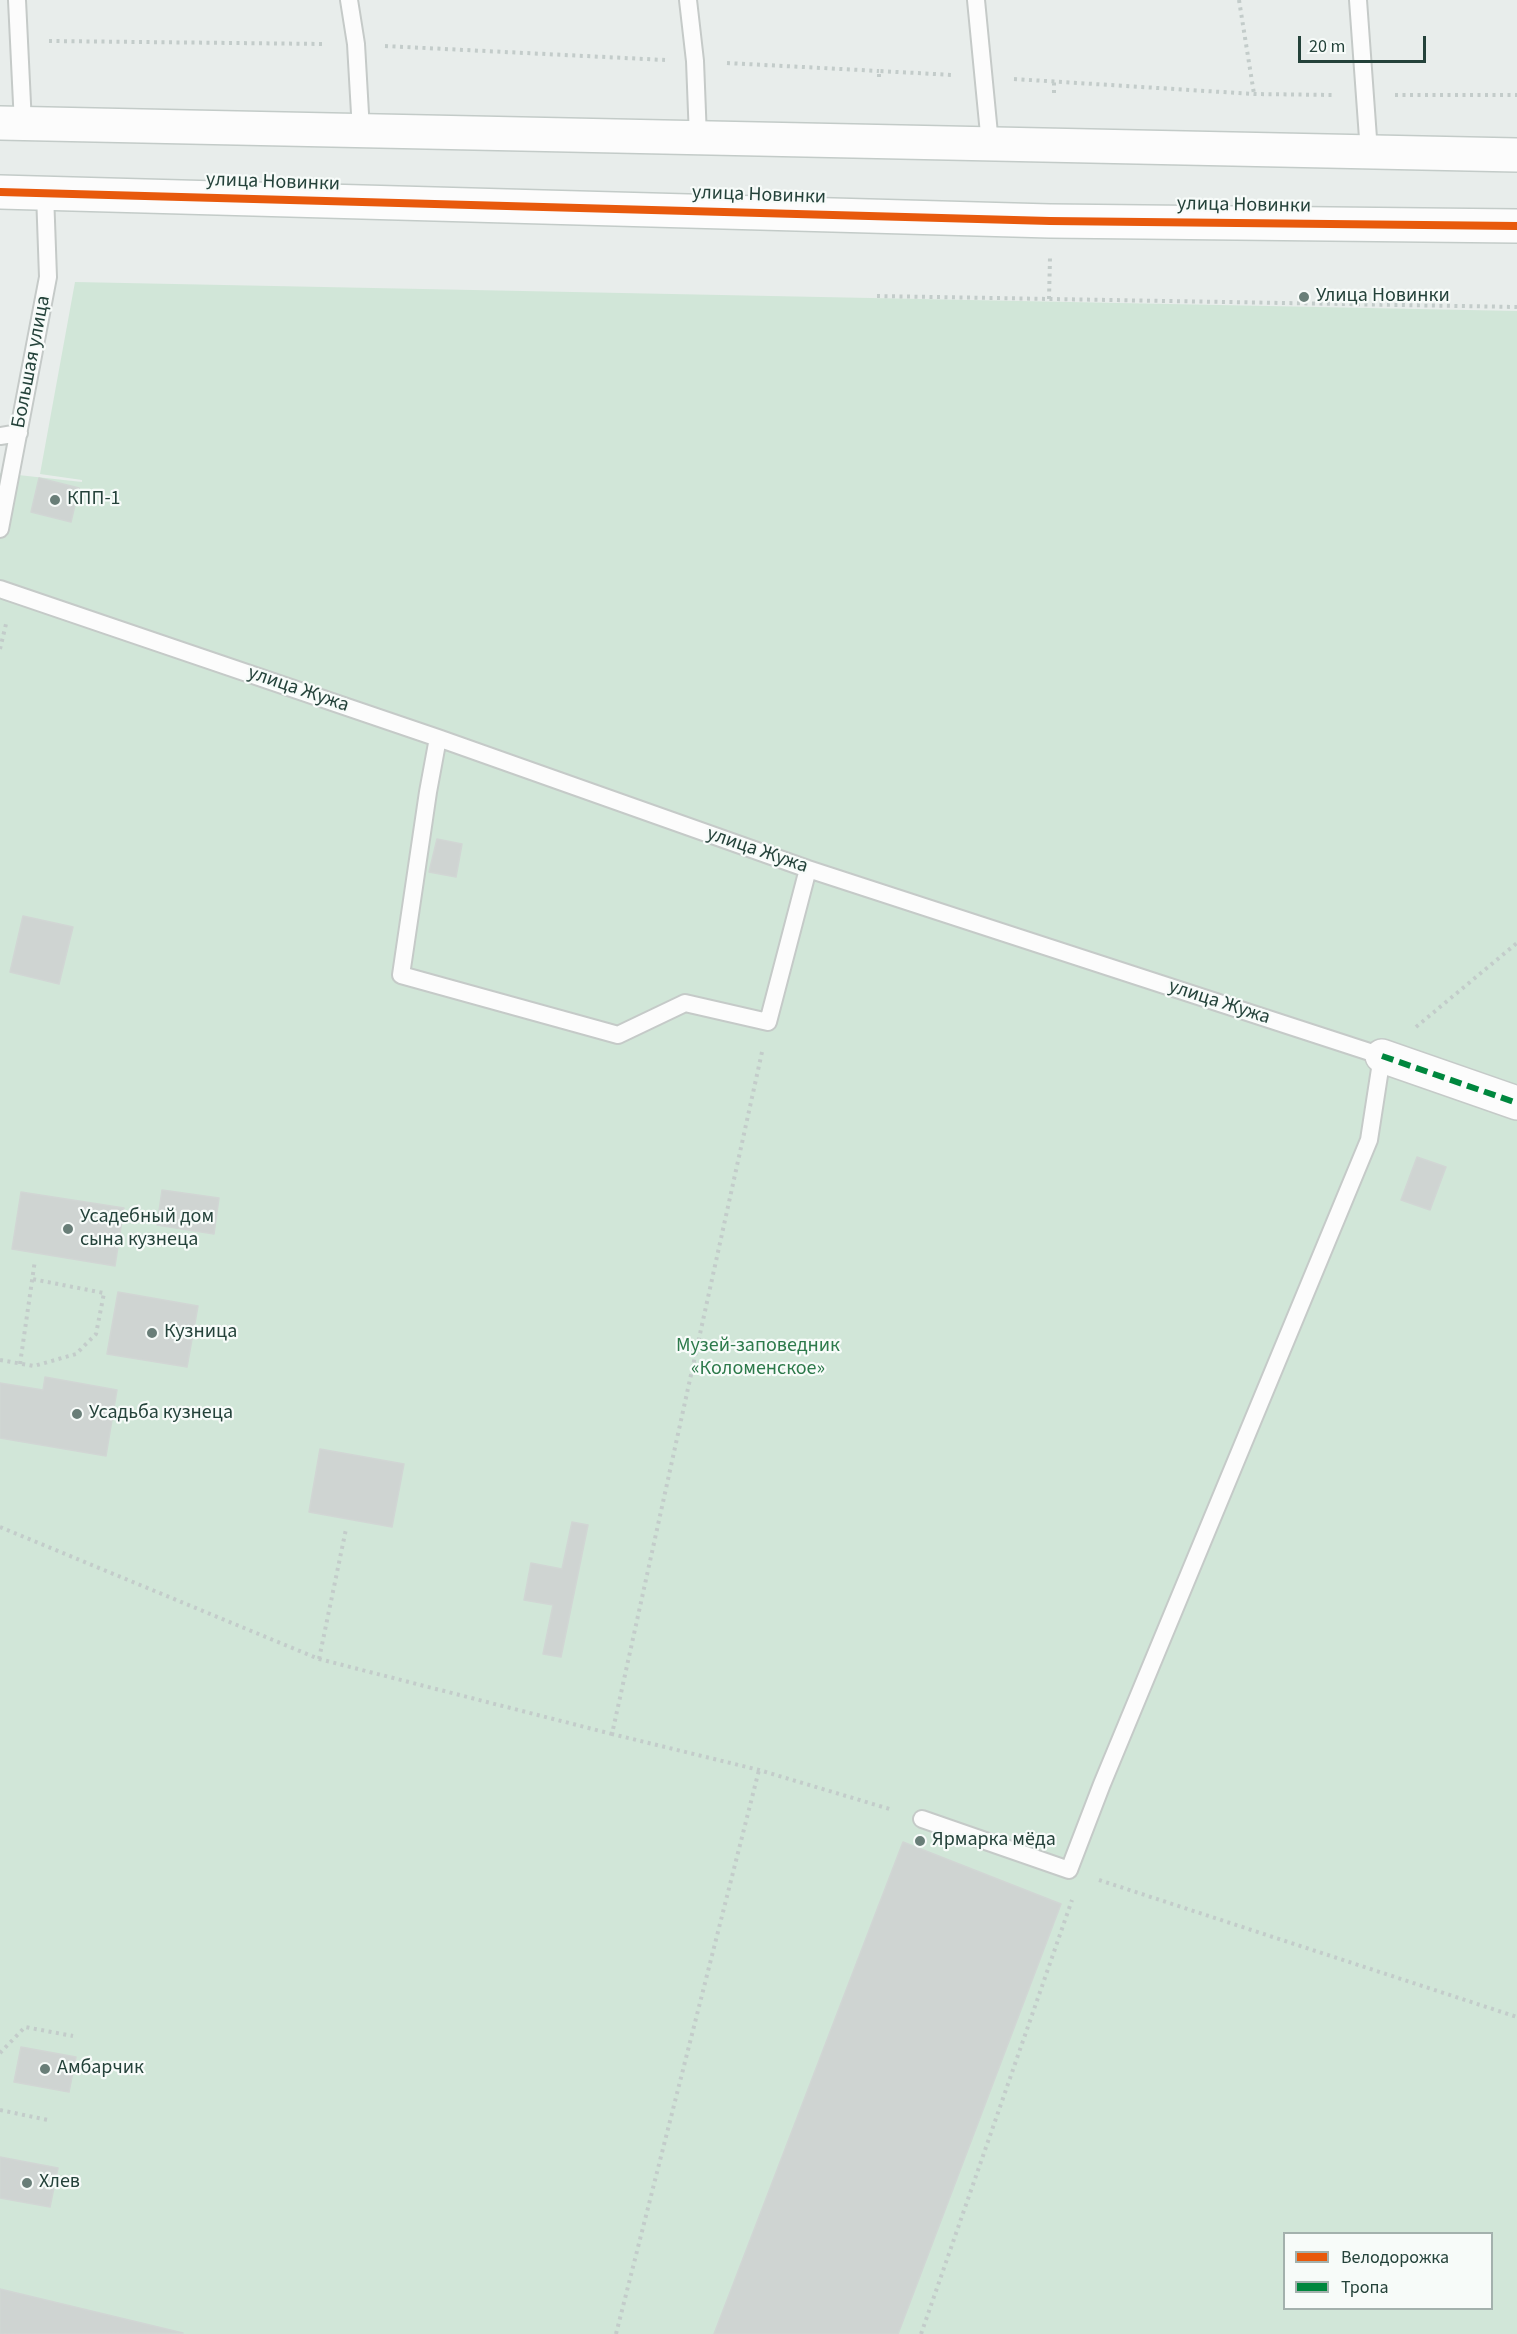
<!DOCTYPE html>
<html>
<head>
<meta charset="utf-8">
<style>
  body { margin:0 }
  #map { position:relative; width:1517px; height:2334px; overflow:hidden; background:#e8edeb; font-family:"Source Sans 3",sans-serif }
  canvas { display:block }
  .legend { position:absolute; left:1283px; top:2232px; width:210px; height:78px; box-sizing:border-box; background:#f7fbf9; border:2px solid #a3b1ad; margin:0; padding:8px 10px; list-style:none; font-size:18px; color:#24423a }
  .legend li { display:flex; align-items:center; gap:12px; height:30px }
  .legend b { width:30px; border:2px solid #a3b1ad }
  .scale { position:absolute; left:1298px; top:36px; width:128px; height:27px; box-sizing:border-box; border:3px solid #24423a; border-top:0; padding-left:8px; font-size:18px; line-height:21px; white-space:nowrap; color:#24423a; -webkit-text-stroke:4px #f7fbf9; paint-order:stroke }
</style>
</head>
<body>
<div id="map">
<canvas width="1517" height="2334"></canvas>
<ul class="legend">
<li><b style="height:8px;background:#e8590c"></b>Велодорожка</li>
<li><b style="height:8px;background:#00873e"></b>Тропа</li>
</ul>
<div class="scale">20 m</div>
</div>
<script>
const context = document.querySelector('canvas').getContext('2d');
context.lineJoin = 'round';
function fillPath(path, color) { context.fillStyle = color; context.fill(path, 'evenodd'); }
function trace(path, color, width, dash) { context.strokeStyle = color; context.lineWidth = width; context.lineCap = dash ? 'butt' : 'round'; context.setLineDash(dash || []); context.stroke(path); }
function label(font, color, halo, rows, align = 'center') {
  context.font = font + ' "Source Sans 3",sans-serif'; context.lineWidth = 4.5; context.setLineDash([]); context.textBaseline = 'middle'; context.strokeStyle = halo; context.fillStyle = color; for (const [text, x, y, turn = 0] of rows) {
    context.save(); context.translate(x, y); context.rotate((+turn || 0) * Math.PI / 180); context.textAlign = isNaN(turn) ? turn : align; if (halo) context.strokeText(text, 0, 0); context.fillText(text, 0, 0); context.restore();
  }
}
const green = new Path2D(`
  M75 282 1517 311V2334H0V473L82 482V480L40 474ZM1284 2234H1492V2308H1284Z`);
const building = new Path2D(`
  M39 478 79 488 71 522 31 512Z
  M437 839 462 844 456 877 429 872Z
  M23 916 73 927 59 984 10 972Z
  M1417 1157 1446 1167 1430 1210 1401 1200Z
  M162 1190 219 1198 214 1234 157 1225Z
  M21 1192 124 1208 115 1266 12 1249Z
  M118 1292 198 1306 187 1367 107 1354Z
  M45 1377 117 1390 106 1456 0 1438V1383L43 1390Z
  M320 1449 404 1464 392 1527 309 1512Z
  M572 1522 588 1525 561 1657 543 1654 553 1605 524 1600 531 1563 562 1569Z
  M903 1842 1061 1904 898 2334H714Z
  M21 2047 76 2057 69 2092 14 2082Z
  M0 2157 58 2168 50 2207 0 2198Z
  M0 2289 183 2333 0 2334Z`);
const path = new Path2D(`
  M1239 0 1254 94
  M49 41 326 44
  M385 46 665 60
  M727 63 879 71
  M879 77V71L953 75
  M1014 79 1254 94 1333 95
  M1054 93V81
  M1395 95H1517
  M877 296 1517 307
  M1049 299 1050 258
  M0 649 6 624
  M1416 1027 1517 943
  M762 1052 612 1734 759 1770 893 1810
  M0 1360 34 1366 76 1354 96 1334 104 1293 32 1279
  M20 1364 35 1260
  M0 1527 319 1659 612 1734
  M319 1659 346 1529
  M1099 1880 1517 2017
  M0 2053 25 2027 73 2036
  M0 2110 48 2120
  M616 2334 759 1770
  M921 2334 1072 1900`);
const lane = new Path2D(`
  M17 0 23 124
  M349 0 356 44 361 131
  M688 0 695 61 698 138
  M976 0 990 144
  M1358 0 1369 152
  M0 436 19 433
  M0 529 48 277 45 193
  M0 589 438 738 808 869 1382 1056 1369 1140 1102 1784 1069 1870 922 1819
  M438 738 428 792 401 975 618 1035 685 1003 768 1022 808 869`);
const street = new Path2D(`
  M1382 1056 1517 1103`);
const secondary = new Path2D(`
  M0 123 1517 155
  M0 192 1050 221 1517 226`);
const quiet = new Path2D(`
  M1382 1056 1517 1103`);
const cycleway = new Path2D(`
  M0 192 1050 221 1517 226`);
const markers = [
  [1304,297,6,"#697e78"],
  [55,500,6,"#697e78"],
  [68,1229,6,"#697e78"],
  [152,1333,6,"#697e78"],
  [77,1414,6,"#697e78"],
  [920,1841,6,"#697e78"],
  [45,2069,6,"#697e78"],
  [27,2183,6,"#697e78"]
];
const streetNames = [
  ["улица Новинки",273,183,2],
  ["улица Новинки",759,196,2],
  ["улица Новинки",1244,206,1],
  ["Большая улица",32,362,-79],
  ["улица Жужа",298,690,19],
  ["улица Жужа",757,851,19],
  ["улица Жужа",1219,1003,18]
];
const poiNames = [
  ["Улица Новинки",1316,297],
  ["КПП-1",67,500],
  ["Усадебный дом",80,1218],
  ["сына кузнеца",80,1241],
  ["Кузница",164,1333],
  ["Усадьба кузнеца",89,1414],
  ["Ярмарка мёда",932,1841],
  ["Амбарчик",57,2069],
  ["Хлев",39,2183]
];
const parkNames = [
  ["Музей-заповедник",758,1347],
  ["«Коломенское»",758,1370]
];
fillPath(green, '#d1e6d8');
fillPath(building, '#cfd4d2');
trace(building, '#d1d6d4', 1.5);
trace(lane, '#c5cac8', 20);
trace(street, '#c5cac8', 36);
trace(secondary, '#c3cbc8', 36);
trace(path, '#c3ccca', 4, [3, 4.5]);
trace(lane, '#fcfcfc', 16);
trace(street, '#fcfcfc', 33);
trace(secondary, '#fcfcfc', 33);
trace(quiet, '#00873e', 6, [12, 6]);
trace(cycleway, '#e8590c', 8);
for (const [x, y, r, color] of markers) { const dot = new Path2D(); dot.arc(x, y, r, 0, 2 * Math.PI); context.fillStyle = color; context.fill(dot); trace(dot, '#f7fbf9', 2); }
label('20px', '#24423a', '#f7fbf9', streetNames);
label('20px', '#24423a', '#f7fbf9', poiNames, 'left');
label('20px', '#2d7a4b', '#f7fbf9', parkNames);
</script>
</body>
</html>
